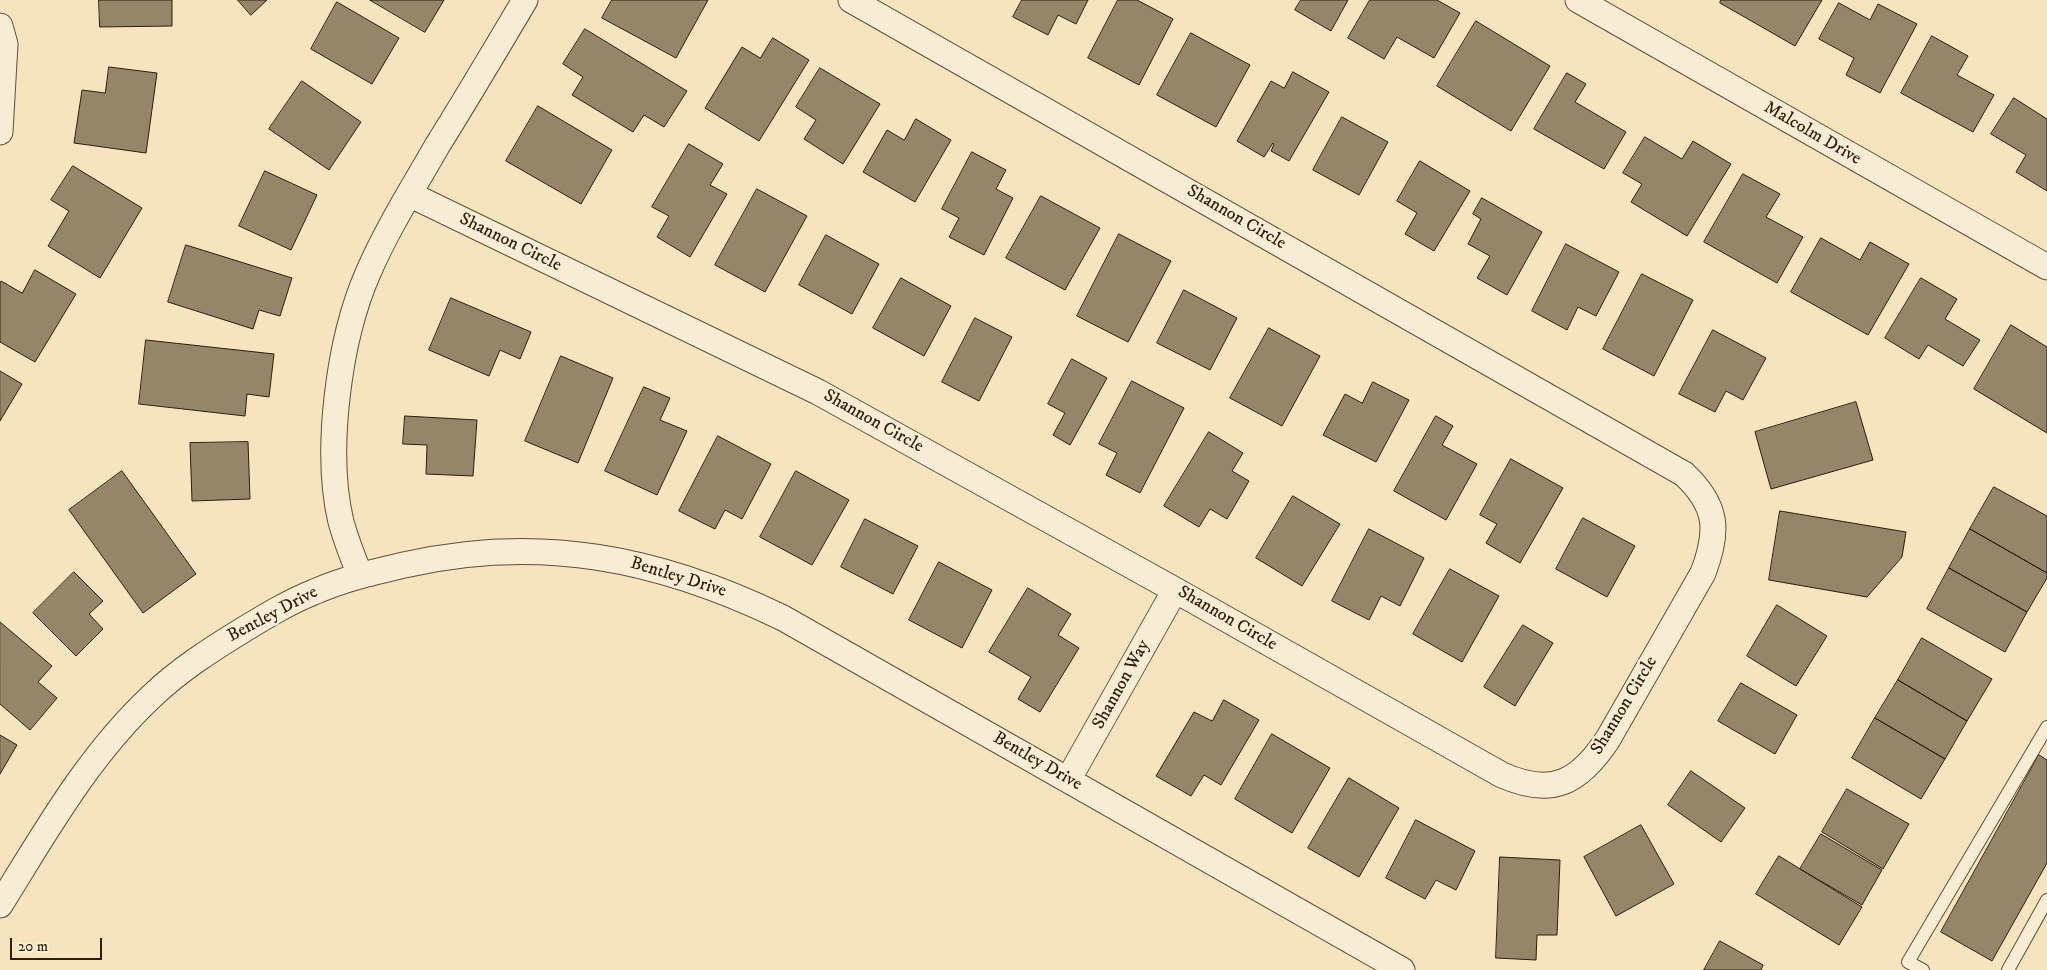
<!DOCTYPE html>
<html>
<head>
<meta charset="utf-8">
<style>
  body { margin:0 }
  #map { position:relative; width:2047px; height:970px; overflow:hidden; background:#f5e4bd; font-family:"IM FELL DW Pica",serif }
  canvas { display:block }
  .scale { position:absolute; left:10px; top:938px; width:92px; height:22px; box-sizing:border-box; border:2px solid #2c1e0e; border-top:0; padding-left:6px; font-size:15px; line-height:18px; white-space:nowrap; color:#2c1e0e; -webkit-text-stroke:4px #f8edd4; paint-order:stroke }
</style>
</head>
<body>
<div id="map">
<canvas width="2047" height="970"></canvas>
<div class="scale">20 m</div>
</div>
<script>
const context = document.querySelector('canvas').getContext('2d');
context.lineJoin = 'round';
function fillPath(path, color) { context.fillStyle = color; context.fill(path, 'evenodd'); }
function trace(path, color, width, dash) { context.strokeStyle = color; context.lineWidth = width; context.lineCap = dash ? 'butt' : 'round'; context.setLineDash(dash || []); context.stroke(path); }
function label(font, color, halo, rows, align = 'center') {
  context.font = font + ' "IM FELL DW Pica",serif'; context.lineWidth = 5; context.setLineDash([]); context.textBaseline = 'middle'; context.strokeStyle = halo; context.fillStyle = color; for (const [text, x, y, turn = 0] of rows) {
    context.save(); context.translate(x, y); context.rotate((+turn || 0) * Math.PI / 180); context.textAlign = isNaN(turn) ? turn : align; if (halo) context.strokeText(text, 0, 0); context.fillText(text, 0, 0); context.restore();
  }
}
const building = new Path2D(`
  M99 0H172V26L100 27Z
  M238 0H267L251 15Z
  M370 0H444L425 32Z
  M612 0H708L676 58 602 18Z
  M1022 0H1088L1076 24 1058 15 1048 35 1013 17Z
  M1118 0H1137L1173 19 1139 85 1088 58Z
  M1301 0H1348L1331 31 1295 10Z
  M1370 0H1437L1460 13 1434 58 1397 37 1384 59 1348 38Z
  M1721 0H1822L1795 46 1720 3Z
  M337 2 399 38 372 84 311 49Z
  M1839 3 1870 20 1878 4 1917 24 1880 93 1846 75 1854 58 1819 39Z
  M1476 21 1550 66 1511 131 1437 86Z
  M585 29 687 91 664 127 644 115 633 132 572 95 583 77 563 64Z
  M1191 33 1250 65 1216 127 1157 95Z
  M1932 36 1968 56 1957 75 1994 95 1973 132 1901 93Z
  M773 38 809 60 759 141 705 108 742 47 760 58Z
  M109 67 157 73 146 153 74 143 82 90 105 93Z
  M820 68 880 104 843 164 804 139 816 120 796 107Z
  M1293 72 1329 92 1289 161 1271 151 1274 144 1273 143 1264 157 1237 141 1271 81 1284 88Z
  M1567 73 1586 84 1575 102 1626 132 1604 169 1534 129Z
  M302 81 361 122 329 170 269 129Z
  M2014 98 2047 119V191L2016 172 2026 155 1991 134Z
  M538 106 612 150 581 204 506 161Z
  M1342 117 1388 142 1359 195 1313 170Z
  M916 119 951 140 915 202 863 172 887 130 904 140Z
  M1645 137 1682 159 1693 141 1731 164 1687 236 1631 202 1642 184 1623 173Z
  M689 144 723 164 710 185 727 194 690 257 657 237 669 216 652 207Z
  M972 152 1006 170 996 189 1013 198 984 255 949 237 959 218 942 209Z
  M1420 161 1470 191 1434 251 1405 234 1417 213 1397 201Z
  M73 166 142 208 100 278 48 246 69 211 51 200Z
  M265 171 317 195 291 250 239 226Z
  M1743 174 1780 194 1766 217 1803 237 1777 283 1704 242Z
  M757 189 807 216 765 292 715 265Z
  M1041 196 1100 228 1065 290 1006 258Z
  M1482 198 1542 232 1507 295 1477 278 1490 256 1468 244 1481 219 1473 214Z
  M1119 234 1171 261 1128 342 1077 316Z
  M826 235 879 264 852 314 799 285Z
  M1821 238 1860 260 1870 242 1909 264 1868 335 1791 292Z
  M1566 244 1619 272 1596 316 1578 307 1567 330 1532 311Z
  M186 245 292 278 280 316 259 310 253 329 168 302Z
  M35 270 76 294 35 362 0 342V283L1 281 22 293Z
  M1642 274 1693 300 1654 376 1603 349Z
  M901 278 951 306 924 356 873 328Z
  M1921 278 1957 299 1945 319 1980 340 1963 366 1928 345 1919 359 1885 338Z
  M1184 290 1237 318 1210 370 1157 343Z
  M451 298 531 332 520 359 500 350 489 376 429 350Z
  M975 318 1012 337 979 401 942 382Z
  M2011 325 2047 347V433L1974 389Z
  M1269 328 1320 356 1282 426 1230 398Z
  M1713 330 1766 358 1743 400 1726 391 1715 412 1679 394Z
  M146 340 274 354 269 397 247 394 245 416 139 404Z
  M561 356 613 378 578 463 525 441Z
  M1072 359 1107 378 1070 445 1053 435 1065 413 1048 404Z
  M0 371 22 384 0 421Z
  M1132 381 1184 408 1140 493 1106 475 1117 453 1099 444Z
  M1373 382 1409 400 1376 462 1323 435 1345 394 1362 403Z
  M644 387 670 398 660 420 687 431 657 495 605 471Z
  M1856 402 1873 460 1771 489 1755 432Z
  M405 416 477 420 473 476 426 474 427 445 403 444Z
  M1436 416 1453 426 1442 445 1477 464 1446 520 1394 491Z
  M1209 432 1243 453 1232 471 1249 481 1227 519 1210 509 1199 527 1164 506Z
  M718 436 771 464 742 519 725 510 715 529 679 511Z
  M248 442 250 499 192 501 190 443Z
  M1511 459 1563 488 1520 563 1486 543 1497 524 1480 515Z
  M122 471 196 574 143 613 69 510Z
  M796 471 849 500 812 565 760 537Z
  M1994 487 2047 516V573L1970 529Z
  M1293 496 1340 524 1302 586 1256 558Z
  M1780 511 1906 532 1902 557 1867 597 1769 580Z
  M1583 518 1635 546 1607 597 1556 569Z
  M865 519 918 546 893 594 841 567Z
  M1369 529 1424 558 1400 606 1381 596 1369 620 1332 601Z
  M1970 529 2047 573V578L2027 612 1949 568Z
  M939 562 992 590 962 648 909 620Z
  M1949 568 2027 612 2005 652 1927 609Z
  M1450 569 1499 596 1462 662 1413 634Z
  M74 572 103 601 89 614 103 629 76 656 33 613Z
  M1028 588 1071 614 1058 635 1079 648 1040 712 1018 699 1031 677 989 652Z
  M1777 605 1827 636 1796 686 1747 656Z
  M0 622 52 666 38 682 57 698 30 730 0 704Z
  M1523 625 1553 643 1515 706 1484 687Z
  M1922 638 1992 679 1967 721 1898 680Z
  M1898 680 1967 721 1945 759 1875 718Z
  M1741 683 1797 715 1775 754 1718 721Z
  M1224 700 1259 720 1221 785 1204 775 1191 796 1156 776 1194 712 1212 721Z
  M1875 718 1945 759 1921 799 1852 758Z
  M1272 734 1330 768 1292 833 1235 799Z
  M0 735 17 745 0 774Z
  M2039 755 2047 760V863L1992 961 1941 932Z
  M1691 771 1745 808 1721 842 1668 805Z
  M1349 778 1399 808 1359 877 1308 848Z
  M1847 789 1909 824 1883 869 1822 832Z
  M1416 820 1475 851 1456 890 1436 880 1425 899 1386 878Z
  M1641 825 1674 884 1616 916 1584 857Z
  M1821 834 1882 870 1862 905 1800 869Z
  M1779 856 1862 907 1839 945 1756 894Z
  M1500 857 1560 860 1557 935H1537L1536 960 1496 958Z
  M1720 941 1763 965 1761 970H1704Z`);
const service = new Path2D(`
  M1923 970 1908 962 2047 727
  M2008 970 2047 900`);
const minor = new Path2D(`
  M1578 0 2047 267
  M0 26 5 44 0 132
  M409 194 818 392 1175 590 1502 775C1552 797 1579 783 1608 739L1703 573C1719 531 1718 506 1684 474L851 0
  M360 575C353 558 346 540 341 522 324 451 339 339 368 273 387 229 413 188 437 146 467 98 496 49 525 0
  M1068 780 1175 590
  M0 905C46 831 88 756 152 696 179 670 212 649 243 630 266 616 289 602 314 592 343 579 374 572 404 565 540 534 659 558 783 618L1402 970`);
const streetNames = [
  ["Malcolm Drive",1812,134,30],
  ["Shannon Circle",1236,218,30],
  ["Shannon Circle",510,243,26],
  ["Shannon Circle",873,422,29],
  ["Bentley Drive",678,578,17],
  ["Bentley Drive",273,615,-28],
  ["Shannon Circle",1227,619,30],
  ["Shannon Way",1122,685,-61],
  ["Shannon Circle",1625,706,-59],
  ["Bentley Drive",1037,762,30]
];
fillPath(building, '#958569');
trace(building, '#2c1e0e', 1);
trace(service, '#5e503a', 14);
trace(minor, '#5e503a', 27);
trace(service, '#f8edd4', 12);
trace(minor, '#f8edd4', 25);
label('18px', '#2c1e0e', '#f8edd4', streetNames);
</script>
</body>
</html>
